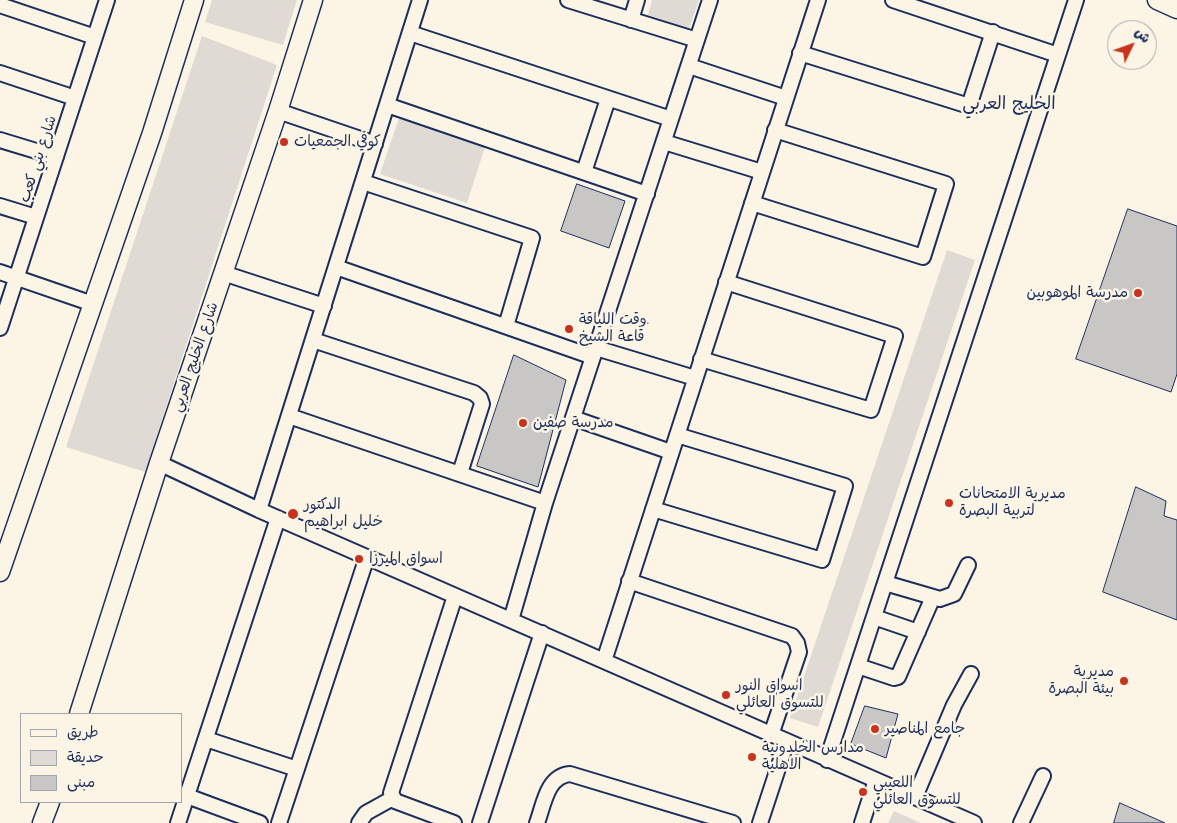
<!DOCTYPE html>
<html>
<head>
<meta charset="utf-8">
<style>
  body { margin:0 }
  #map { position:relative; width:1177px; height:823px; overflow:hidden; background:#fcf5e5; font-family:"Comic Neue","Playpen Sans Arabic",sans-serif }
  canvas { display:block }
  .legend { position:absolute; left:20px; top:713px; width:162px; height:90px; box-sizing:border-box; background:#fcf5e5; border:1px solid #a2a6af; margin:0; padding:6px 9px; list-style:none; font-size:15px; color:#1b2f5e }
  .legend li { display:flex; align-items:center; gap:10px; height:25px }
  .legend b { width:25px; border:1px solid #a2a6af }
  .north { position:absolute; left:1107px; top:20px; width:50px; height:50px; box-sizing:border-box; background:#fcf5e5; border:1px solid #a2a6af; border-radius:50%; rotate:48deg; font-size:14px; font-weight:700; line-height:20px; text-align:center; color:#1b2f5e }
  .north::after { content:''; display:block; margin:auto; width:18px; height:22px; background:#c8321e; clip-path:polygon(50% 0,100% 100%,50% 72%,0 100%) }
</style>
</head>
<body>
<div id="map">
<canvas width="1177" height="823"></canvas>
<ul class="legend">
<li><b style="height:6px;background:#fcf5e5"></b>طريق</li>
<li><b style="height:14px;background:#dfdbd4"></b>حديقة</li>
<li><b style="height:14px;background:#c8c7c6"></b>مبنى</li>
</ul>
<div class="north">ش</div>
</div>
<script>
const context = document.querySelector('canvas').getContext('2d');
context.lineJoin = 'round';
function fillPath(path, color) { context.fillStyle = color; context.fill(path, 'evenodd'); }
function trace(path, color, width, dash) { context.strokeStyle = color; context.lineWidth = width; context.lineCap = dash ? 'butt' : 'round'; context.setLineDash(dash || []); context.stroke(path); }
function label(font, color, halo, rows, align = 'center') {
  context.font = font + ' "Comic Neue","Playpen Sans Arabic",sans-serif'; context.lineWidth = 5; context.setLineDash([]); context.textBaseline = 'middle'; context.strokeStyle = halo; context.fillStyle = color; for (const [text, x, y, turn = 0] of rows) {
    context.save(); context.translate(x, y); context.rotate((+turn || 0) * Math.PI / 180); context.textAlign = isNaN(turn) ? turn : align; if (halo) context.strokeText(text, 0, 0); context.fillText(text, 0, 0); context.restore();
  }
}
const green = new Path2D(`
  M212 0H297L283 45 205 22Z
  M652 0H699L689 29 648 15Z
  M202 36 277 65 145 472 66 447Z
  M399 118 485 147 467 203 380 174Z
  M947 250 975 260 818 727 790 718Z
  M894 811 921 823H888Z`);
const building = new Path2D(`
  M577 184 625 201 609 248 561 231Z
  M1128 209 1177 226V374L1171 392 1076 359Z
  M514 355 566 380 538 487 477 466Z
  M1136 487 1166 501 1164 516 1177 520V620L1103 592Z
  M865 706 898 714 886 758 851 744Z
  M1120 803 1165 823H1114Z`);
const minor = new Path2D(`
  M568 0 697 40
  M893 0 1058 55
  M0 5 95 37
  M631 20 637 0
  M410 33 671 119
  M800 53 969 106 993 32
  M689 66 786 98
  M0 73 75 98
  M387 105 647 194
  M278 111 375 144
  M0 140 56 157
  M664 142 762 172
  M584 172 608 99
  M363 182 532 238 506 326
  M752 203 923 257 946 184 775 130
  M0 206 36 217
  M336 267 593 357
  M0 272 93 304
  M223 273 324 306
  M0 328 107 0
  M313 340 474 393 480 398 482 404 460 473
  M596 348 695 378
  M701 359 871 410 895 336 726 282
  M289 416 545 503
  M573 418 671 452
  M159 463 259 510 974 823
  M653 509 822 560 845 486 677 435
  M259 510 420 0
  M629 581 792 636 797 643 799 652 771 735
  M885 583 940 599 954 594 968 565
  M874 617 918 632
  M511 620 545 503 710 0
  M604 661 818 0
  M858 666 894 678 898 677 933 597
  M206 739 297 769
  M827 760 1076 0
  M187 796 260 823
  M915 797 954 705 971 674
  M178 823 278 518
  M279 823 367 557
  M359 823 366 813 393 798
  M454 823 395 801 391 793 455 596
  M480 823 542 633
  M537 823C544 804 547 776 570 774L733 823
  M760 823 787 741
  M862 823 876 780
  M1021 823 1043 776`);
const major = new Path2D(`
  M1157 0 1177 9
  M0 572 152 133 194 0
  M79 714 159 463 278 111 313 0
  M42 823 50 802`);
const markers = [
  [284,142,5,"#c8321e"],
  [1138,293,5,"#c8321e"],
  [569,329,5,"#c8321e"],
  [523,423,5,"#c8321e"],
  [949,503,5,"#c8321e"],
  [293,514,6,"#c8321e"],
  [359,559,5,"#c8321e"],
  [1124,681,5,"#c8321e"],
  [726,695,5,"#c8321e"],
  [875,729,5,"#c8321e"],
  [752,757,5,"#c8321e"],
  [863,792,5,"#c8321e"]
];
const poiNames = [
  ["كوفي الجمعيات",294,142],
  ["مدرسة الموهوبين",1128,293,"right"],
  ["وقت اللياقة.",579,320],
  ["قاعة الشيخ",579,337],
  ["مدرسة صفين",533,423],
  ["مديرية الامتحانات",959,494],
  ["لتربية البصرة",959,511],
  ["الدكتور",304,505],
  ["خليل ابراهيم",304,522],
  ["اسواق الميرزا",369,559],
  ["مديرية",1114,672,"right"],
  ["بيئة البصرة",1114,689,"right"],
  ["اسواق النور",736,686],
  ["للتسوق العائلي",736,703],
  ["جامع المناصير",885,729],
  ["مدارس الخلدونية",762,748],
  ["الاهلية",762,765],
  ["اللعيبي",873,783],
  ["للتسوق العائلي",873,800]
];
const streetNames = [
  ["شارع بني كعب",38,159,-72],
  ["شارع الخليج العربي",195,357,-71]
];
const quarterNames = [
  ["الخليج العربي",1009,104]
];
fillPath(green, '#dfdbd4');
fillPath(building, '#c8c7c6');
trace(building, '#1b2f5e', 1);
trace(minor, '#1b2f5e', 18);
trace(major, '#1b2f5e', 21);
trace(minor, '#fcf5e5', 14);
trace(major, '#fcf5e5', 18);
for (const [x, y, r, color] of markers) { const dot = new Path2D(); dot.arc(x, y, r, 0, 2 * Math.PI); context.fillStyle = color; context.fill(dot); trace(dot, '#fcf5e5', 2); }
label('15px', '#1b2f5e', '#fcf5e5', poiNames, 'left');
label('15px', '#1b2f5e', '#fcf5e5', streetNames);
label('18px', '#1b2f5e', '#fcf5e5', quarterNames);
</script>
</body>
</html>
